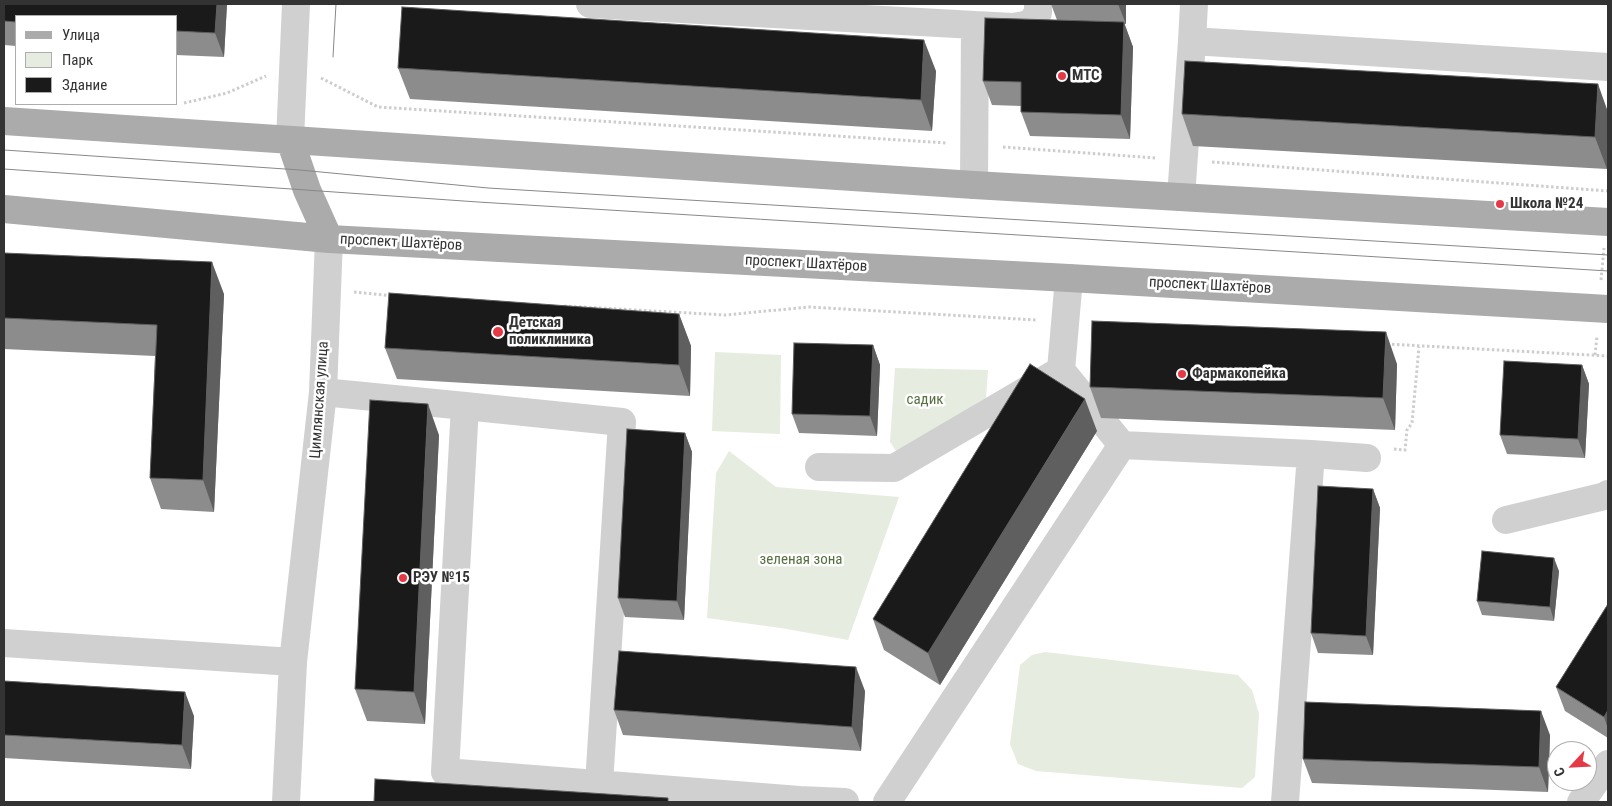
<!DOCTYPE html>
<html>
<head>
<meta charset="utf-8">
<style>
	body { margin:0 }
	#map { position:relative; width:1612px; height:806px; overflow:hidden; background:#fff; font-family:"Roboto Condensed",sans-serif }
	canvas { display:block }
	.frame { position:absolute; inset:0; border:5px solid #333; pointer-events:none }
	.legend { position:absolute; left:15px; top:15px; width:162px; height:90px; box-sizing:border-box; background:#fff; border:1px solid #adadad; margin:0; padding:6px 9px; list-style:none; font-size:15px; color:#333 }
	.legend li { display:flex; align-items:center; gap:10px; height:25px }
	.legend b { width:25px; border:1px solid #adadad }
	.north { position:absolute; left:1547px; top:741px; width:50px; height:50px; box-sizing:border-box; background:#fff; border:1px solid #adadad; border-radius:50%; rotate:245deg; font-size:14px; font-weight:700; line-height:20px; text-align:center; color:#333 }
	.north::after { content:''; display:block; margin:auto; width:18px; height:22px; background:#e63946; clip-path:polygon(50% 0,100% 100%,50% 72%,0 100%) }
</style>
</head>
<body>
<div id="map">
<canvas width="1612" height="806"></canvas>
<div class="frame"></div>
<ul class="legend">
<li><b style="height:6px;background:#ababab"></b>Улица</li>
<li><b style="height:14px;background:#e6ecdf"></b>Парк</li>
<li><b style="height:14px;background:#1a1a1a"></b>Здание</li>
</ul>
<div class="north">С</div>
</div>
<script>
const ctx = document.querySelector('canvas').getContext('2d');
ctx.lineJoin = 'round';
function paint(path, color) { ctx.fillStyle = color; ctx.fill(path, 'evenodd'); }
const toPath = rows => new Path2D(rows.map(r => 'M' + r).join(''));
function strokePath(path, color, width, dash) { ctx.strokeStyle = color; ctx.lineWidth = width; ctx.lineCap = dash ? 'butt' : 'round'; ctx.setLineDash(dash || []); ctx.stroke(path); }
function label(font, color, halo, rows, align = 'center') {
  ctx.font = font + ' "Roboto Condensed",sans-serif'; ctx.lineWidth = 5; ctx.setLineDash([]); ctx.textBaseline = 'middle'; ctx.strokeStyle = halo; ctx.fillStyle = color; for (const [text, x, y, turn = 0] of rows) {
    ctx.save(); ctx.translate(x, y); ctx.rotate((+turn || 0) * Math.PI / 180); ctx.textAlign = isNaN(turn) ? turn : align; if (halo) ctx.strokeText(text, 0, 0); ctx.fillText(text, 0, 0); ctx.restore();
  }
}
const green = toPath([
	[715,352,781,355,780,434,712,431],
	[895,368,988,370,986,398,898,454,890,442],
	[729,451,776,487,899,497,848,640,781,628,707,618,716,473],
	[1045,652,1238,675,1252,690,1259,714,1255,777,1242,788,1036,771,1018,764,1010,744,1020,665,1032,655]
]);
const path = toPath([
	[321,78,378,107,947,143],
	[184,103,227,93,266,76],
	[1003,147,1156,158],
	[1212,162,1608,191],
	[1601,280,1604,248],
	[354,292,393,296],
	[564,306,725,315,809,307,1036,320],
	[1387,344,1608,356],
	[1595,355,1597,336],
	[1394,449,1405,450,1407,430,1412,423,1419,347]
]);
const minor = toPath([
	[590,4,975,25],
	[1194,4,1192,41,1608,67],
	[290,140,296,4],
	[974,185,975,25,1013,27,1030,24,1038,13,1038,4],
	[1181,197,1192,41],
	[323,392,465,406,445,772,799,800],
	[465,406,622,422,599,784],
	[1122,445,1311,454,1285,802],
	[1311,454,1367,458],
	[819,467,894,468,1061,370,1069,278],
	[1506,520,1605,496,1608,494],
	[4,643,293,662],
	[286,802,293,662,323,392,329,239],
	[799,802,799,800,845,802],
	[887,802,1122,445,1061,370],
	[1581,802,1608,764]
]);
const major = toPath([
	[4,121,974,185,1608,222],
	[290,140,307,190,329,239],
	[4,209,329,239,1069,278,1608,309]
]);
const tram = toPath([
	[333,57,336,4],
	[4,150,300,170,488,188,1608,255],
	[4,169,478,202,1608,271]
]);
const wall = toPath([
	[4,4,227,4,224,57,176,55,176,16,16,16,16,46,4,45],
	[1051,4,1126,4,1126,24,1124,24,1133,47,1130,139,1030,136,1021,112,1021,106,992,105,983,81,1057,20],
	[398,68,936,71,932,131,410,99],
	[1608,112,1608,141,1607,169,1193,146,1182,114],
	[4,253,224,294,214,512,161,509,150,478,155,356,4,349],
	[679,314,691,346,690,396,397,379,385,348],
	[873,345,880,365,877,436,799,433,792,414],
	[1397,364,1395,430,1101,418,1090,387],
	[1582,365,1589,384,1585,458,1507,454,1500,435],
	[1097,431,940,685,884,650,873,619],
	[685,433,692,452,684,620,625,617,618,598],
	[439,435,425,724,367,721,355,689],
	[1373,489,1380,508,1373,655,1318,653,1311,633],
	[1559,571,1554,621,1482,615,1477,601],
	[1608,604,1608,738,1565,711,1556,687],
	[4,681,194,716,191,769,4,758],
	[865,691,861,751,623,735,614,710],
	[1550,735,1548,792,1312,783,1303,759]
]);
const shadedWall = toPath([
	[217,4,227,4,224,57,215,33],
	[1118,4,1126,4,1126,24],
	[1124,22,1133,47,1130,139,1121,115],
	[924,40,936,71,932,131,921,100],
	[1598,84,1608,112,1608,141,1607,169,1595,137],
	[212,262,224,294,214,512,203,480],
	[679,314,691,346,690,396,679,365],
	[1386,332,1397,364,1395,430,1383,398],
	[873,345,880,365,877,436,870,416],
	[1582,365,1589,384,1585,458,1578,439],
	[1085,399,1097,431,940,685,928,653],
	[428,404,439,435,425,724,414,692],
	[685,433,692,452,684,620,677,601],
	[1373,489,1380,508,1373,655,1366,636],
	[1554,558,1559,571,1554,621,1550,607],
	[856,667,865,691,861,751,852,727],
	[185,692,194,716,191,769,182,745],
	[1608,710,1608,729,1604,717],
	[1541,711,1550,735,1548,792,1539,767]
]);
const building = toPath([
	[4,4,217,4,215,33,176,31,176,16,16,16,16,22,4,21,4,4],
	[402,7,924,40,921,100,398,68,402,7],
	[985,18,1124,22,1121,115,1021,112,1021,82,983,81,985,18],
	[1185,61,1598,84,1595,137,1182,114,1185,61],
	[4,253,212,262,203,480,150,478,157,325,4,318,4,253],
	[389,293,679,314,679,365,385,348,389,293],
	[1092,321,1386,332,1383,398,1090,387,1092,321],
	[794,343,873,345,870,416,792,414,794,343],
	[1504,361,1582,365,1578,439,1500,435,1504,361],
	[1030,364,1085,399,928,653,873,619,1030,364],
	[370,400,428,404,414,692,355,689,370,400],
	[627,429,685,433,677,601,618,598,627,429],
	[1318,486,1373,489,1366,636,1311,633,1318,486],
	[1482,551,1554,558,1550,607,1477,601,1482,551],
	[1608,604,1608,710,1604,717,1556,687,1608,604],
	[619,651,856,667,852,727,614,710,619,651],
	[4,681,185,692,182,745,4,735,4,681],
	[1305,702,1541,711,1539,767,1303,759,1305,702],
	[375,779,668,798,668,802,374,802,375,779]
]);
const markers = [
	[1062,76,5,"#e63946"],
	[1500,204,5,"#e63946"],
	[498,332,6,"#e63946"],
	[1182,374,5,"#e63946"],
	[403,578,5,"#e63946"]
];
const poiNames = [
	["МТС",1072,76],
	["Школа №24",1510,204],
	["Детская",509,323],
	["поликлиника",509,340],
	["Фармакопейка",1192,374],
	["РЭУ №15",413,578]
];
const streetNames = [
	["проспект Шахтёров",401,243,3],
	["проспект Шахтёров",806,264,3],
	["проспект Шахтёров",1210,286,3],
	["Цимлянская улица",320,400,-86]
];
const parkNames = [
	["садик",925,400],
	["зеленая зона",801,560]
];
paint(green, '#e6ecdf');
strokePath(path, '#cdcdcd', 3, [2.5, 2.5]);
strokePath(minor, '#d0d0d0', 28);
strokePath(major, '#ababab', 28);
strokePath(tram, '#888', 1);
paint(wall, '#8c8c8c');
paint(shadedWall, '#5f5f5f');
paint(building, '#1a1a1a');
strokePath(building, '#5f5f5f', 1);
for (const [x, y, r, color] of markers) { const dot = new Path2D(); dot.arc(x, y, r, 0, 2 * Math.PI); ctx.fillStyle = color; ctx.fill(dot); strokePath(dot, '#fff', 2); }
label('bold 15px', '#333', '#fff', poiNames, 'left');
label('15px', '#333', '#fff', streetNames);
label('15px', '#56703f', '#fff', parkNames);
</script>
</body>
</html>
